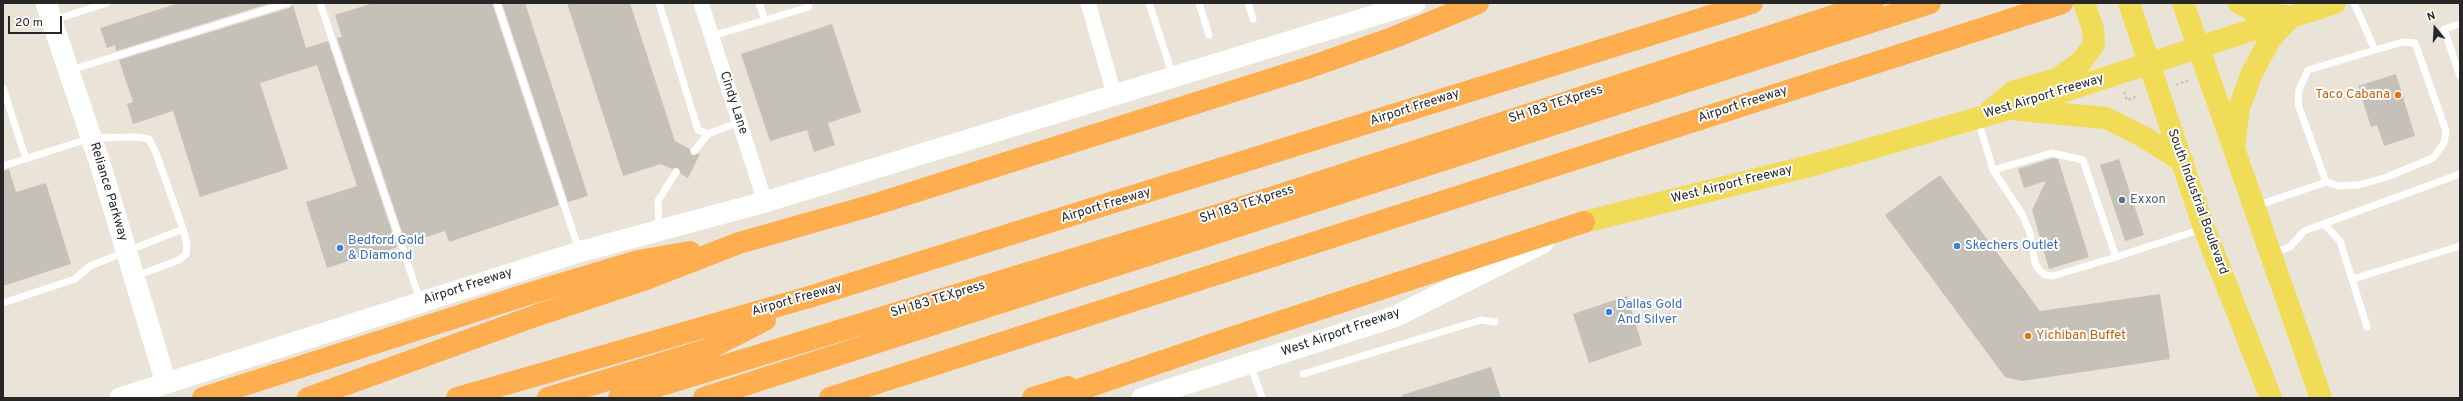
<!DOCTYPE html>
<html>
<head>
<meta charset="utf-8">
<style>
	body { margin:0 }
	#map { position:relative; width:2463px; height:401px; overflow:hidden; background:#eae4d8; font-family:Overpass,sans-serif }
	canvas { display:block }
	.frame { position:absolute; inset:0; border:4px solid #272727; pointer-events:none }
	.north { position:absolute; left:2415px; top:8px; width:40px; height:40px; -webkit-text-stroke:3px #fff; paint-order:stroke; rotate:342deg; font-size:11px; font-weight:700; line-height:16px; text-align:center; color:#272727 }
	.north::after { content:''; display:block; margin:auto; width:14px; height:18px; background:#272727; clip-path:polygon(50% 0,100% 100%,50% 72%,0 100%) }
	.scale { position:absolute; left:8px; top:16px; width:54px; height:18px; box-sizing:border-box; border:2px solid #272727; border-top:0; padding-left:5px; font-size:12px; line-height:14px; white-space:nowrap; color:#272727; -webkit-text-stroke:3px #fff; paint-order:stroke }
</style>
</head>
<body>
<div id="map">
<canvas width="2463" height="401"></canvas>
<div class="frame"></div>
<div class="north">N</div>
<div class="scale">20 m</div>
</div>
<script>
const ctx = document.querySelector('canvas').getContext('2d');
ctx.lineJoin = 'round';
function paint(path, color) { ctx.fillStyle = color; ctx.fill(path, 'evenodd'); }
const toPath = rows => new Path2D(rows.map(r => 'M' + r).join(''));
function strokePath(path, color, width, dash) { ctx.strokeStyle = color; ctx.lineWidth = width; ctx.lineCap = dash ? 'butt' : 'round'; ctx.setLineDash(dash || []); ctx.stroke(path); }
function label(font, color, halo, rows, align = 'center') {
  ctx.font = font + ' Overpass,sans-serif'; ctx.lineWidth = 4; ctx.setLineDash([]); ctx.textBaseline = 'middle'; ctx.strokeStyle = halo; ctx.fillStyle = color; for (const [text, x, y, turn = 0] of rows) {
    ctx.save(); ctx.translate(x, y); ctx.rotate((+turn || 0) * Math.PI / 180); ctx.textAlign = isNaN(turn) ? turn : align; if (halo) ctx.strokeText(text, 0, 0); ctx.fillText(text, 0, 0); ctx.restore();
  }
}
const building = toPath([
	[179,3,271,3,116,51,115,45,107,48,100,28],
	[373,3,492,3,559,205,449,242,445,231,406,244,337,38,342,37,335,15],
	[502,3,525,3,588,196,568,202],
	[567,3,630,3,675,141,690,149,691,155,700,154,688,178,681,174,678,168,672,169,661,164,623,176],
	[293,5,306,48,328,41,397,247,380,254,379,251,327,268,306,202,357,186,317,65,260,83,288,169,200,197,173,111,133,124,127,104,133,102,119,60,289,8],
	[832,24,861,112,828,123,835,145,814,152,807,130,770,141,741,54],
	[2396,74,2415,136,2384,146,2377,125,2371,127,2358,86],
	[2053,158,2058,159,2089,257,2049,269,2032,210,2046,181,2024,188,2018,169],
	[2119,159,2144,235,2125,241,2100,165],
	[9,169,16,192,46,183,71,264,3,286,3,171],
	[1940,175,2040,311,2160,294,2170,359,2022,381,2005,377,1885,215],
	[1627,296,1642,345,1589,363,1573,314],
	[1491,367,1501,398,1402,398,1402,395]
]);
const path = toPath([
	[2176,85,2189,80],
	[2124,92,2127,100,2136,97]
]);
const lane = toPath([
	[320,3,420,300],
	[497,3,579,250],
	[659,3,698,130,708,134,739,122],
	[759,3,765,20],
	[1149,3,1173,76],
	[1199,3,1209,35],
	[1248,3,1253,19],
	[54,20,107,3],
	[2460,24,2444,29,2460,76],
	[712,36,809,7,808,3],
	[71,70,288,3],
	[3,88,26,159],
	[1978,120,1993,170,2022,214,2030,233,2035,263,2039,270,2045,275,2053,276,2116,257],
	[694,151,708,134],
	[3,166,91,138,137,137,149,139,156,153,183,229,90,266,75,279,3,303],
	[1993,170,2052,153,2083,160,2116,257,2202,229],
	[2326,182,2339,186,2359,185,2387,177,2433,158,2444,143,2446,131,2415,43,2403,42,2375,50],
	[2256,206,2326,182,2298,104,2299,90,2308,70,2375,50,2354,3],
	[2324,224,2340,241,2367,327],
	[659,229,658,201,676,172],
	[2273,253,2290,247,2304,231,2460,174],
	[136,276,179,260,186,254,187,244,183,229],
	[2353,279,2460,246],
	[1250,364,1262,398],
	[1303,374,1481,320,1495,322]
]);
const street = toPath([
	[701,3,765,202],
	[1088,3,1114,94]
]);
const secondary = toPath([
	[46,3,101,167,166,383],
	[120,398,579,252,765,202,1415,3],
	[1142,398,1394,317,1543,243]
]);
const primary = toPath([
	[2129,3,2204,228,2271,398],
	[2183,3,2321,398],
	[2239,3,2254,11,2285,16],
	[1991,110,2014,91,2057,79,2082,61,2094,44,2093,29,2084,3],
	[2018,110,2106,118,2144,137,2183,162],
	[2234,146,2239,108,2252,73,2270,39,2290,18],
	[1584,222,1817,164,2009,109,2335,3]
]);
const highway = toPath([
	[203,398,528,294,638,261,690,252],
	[308,398,535,316,646,279,739,243,873,205,1310,67,1395,37,1478,3],
	[457,398,809,297,1752,3],
	[548,398,706,350,765,320],
	[619,398,1221,214,1873,3],
	[704,398,1930,3],
	[830,398,2062,3],
	[1033,398,1068,387],
	[1055,398,1228,339,1584,222]
]);
const markers = [
	[2398,95,4,"#e8710a"],
	[2122,200,4,"#5c6f8a"],
	[1957,246,4,"#3f7fe0"],
	[340,248,4,"#3f7fe0"],
	[1609,312,4,"#3f7fe0"],
	[2028,336,4,"#e8710a"]
];
const foodNames = [
	["Taco Cabana",2390,95],
	["Yichiban Buffet",2036,336,"left"]
];
const streetNames = [
	["West Airport Freeway",2044,97,-17],
	["Cindy Lane",733,103,72],
	["SH 183 TEXpress",1556,105,-18],
	["Airport Freeway",1743,105,-18],
	["Airport Freeway",1415,108,-18],
	["West Airport Freeway",1732,185,-14],
	["Reliance Parkway",108,192,73],
	["South Industrial Boulevard",2197,202,70],
	["SH 183 TEXpress",1247,205,-18],
	["Airport Freeway",1106,206,-17],
	["Airport Freeway",468,287,-18],
	["Airport Freeway",797,300,-16],
	["SH 183 TEXpress",938,300,-17],
	["West Airport Freeway",1341,333,-19]
];
const serviceNames = [
	["Exxon",2130,200]
];
const shopNames = [
	["Bedford Gold",348,241],
	["& Diamond",348,256],
	["Skechers Outlet",1965,246],
	["Dallas Gold",1617,305],
	["And Silver",1617,320]
];
paint(building, '#c5c1b8');
strokePath(path, '#c7c7c7', 2.5, [3, 2]);
strokePath(lane, '#fff', 7);
strokePath(street, '#fff', 15);
strokePath(secondary, '#fff', 21);
strokePath(primary, '#f0dc57', 22);
strokePath(highway, '#fead4f', 22);
for (const [x, y, r, color] of markers) { const dot = new Path2D(); dot.arc(x, y, r, 0, 2 * Math.PI); ctx.fillStyle = color; ctx.fill(dot); strokePath(dot, '#fff', 1.5); }
label('13px', '#c56008', '#fff', foodNames, 'right');
label('13px', '#272727', '#fff', streetNames);
label('13px', '#4e5e75', '#fff', serviceNames, 'left');
label('13px', '#366cbe', '#fff', shopNames, 'left');
</script>
</body>
</html>
